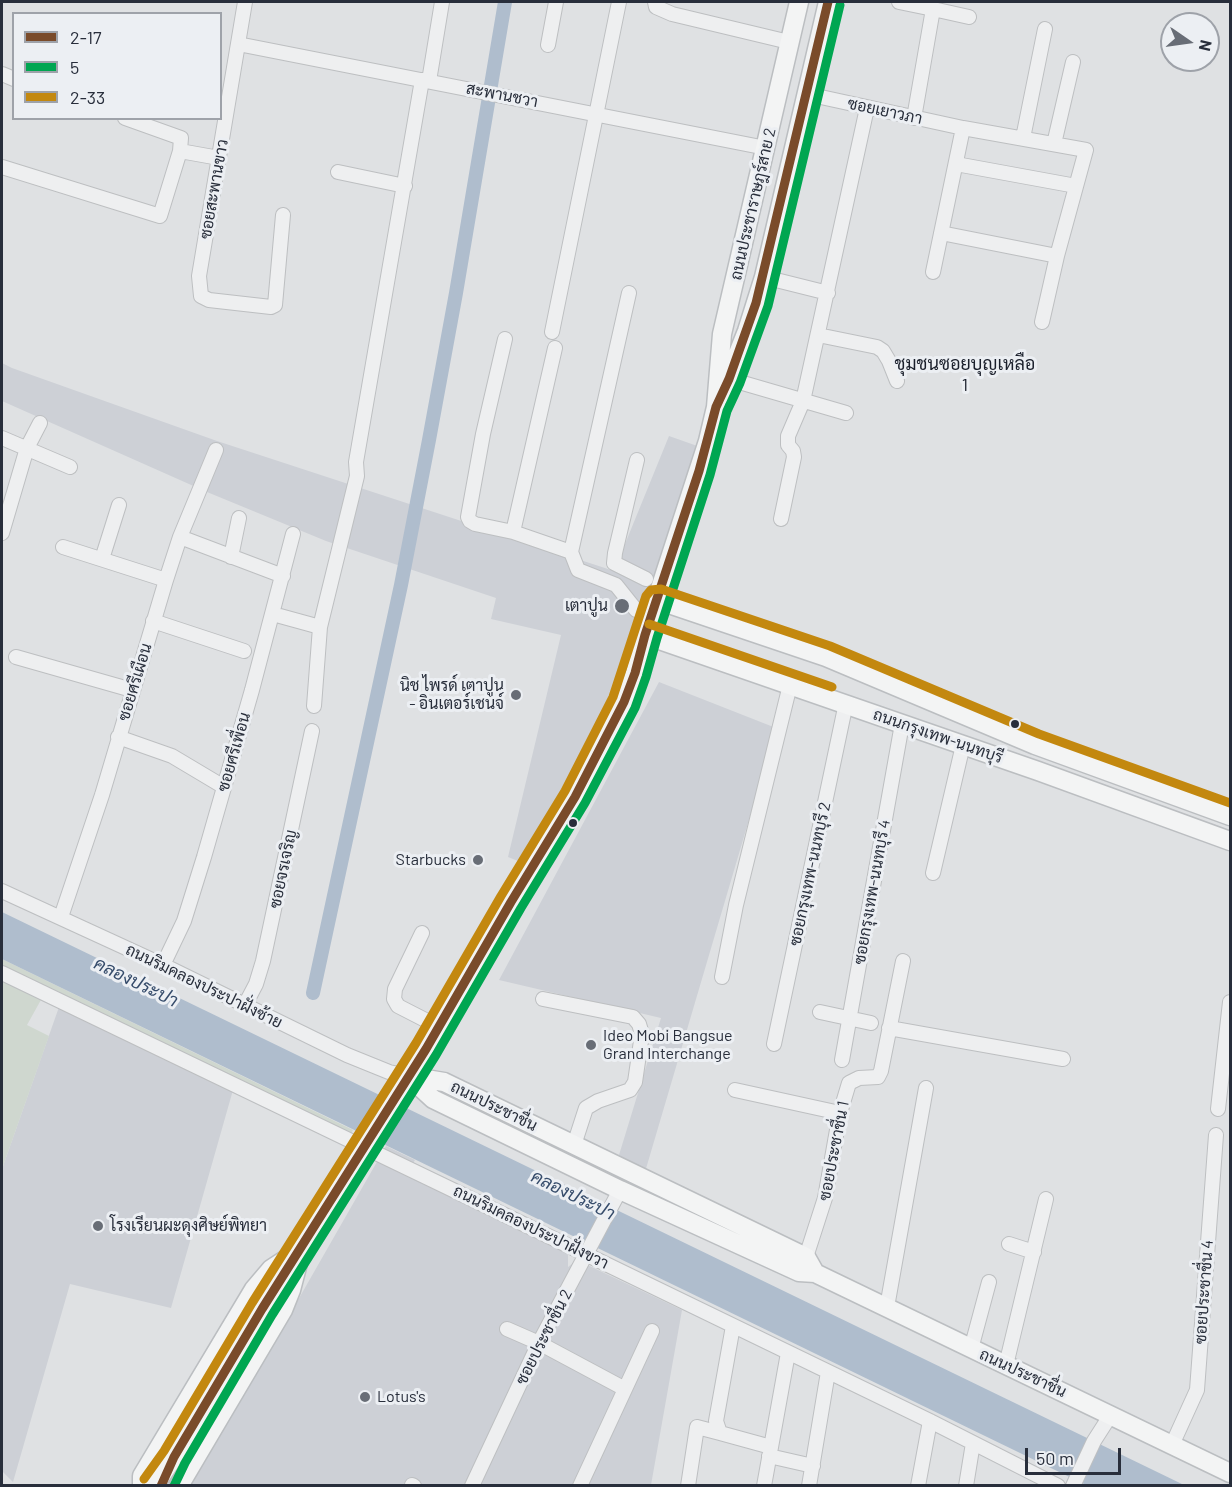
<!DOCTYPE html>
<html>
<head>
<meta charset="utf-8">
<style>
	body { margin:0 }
	#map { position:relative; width:1232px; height:1487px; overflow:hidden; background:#dfe1e3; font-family:Barlow,sans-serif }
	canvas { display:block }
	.frame { position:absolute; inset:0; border:3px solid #282e3b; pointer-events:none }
	.legend { position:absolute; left:12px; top:12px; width:210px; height:108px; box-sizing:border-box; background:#eceff3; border:2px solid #9ea2a9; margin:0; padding:8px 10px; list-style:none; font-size:18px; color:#282e3b }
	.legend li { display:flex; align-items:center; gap:12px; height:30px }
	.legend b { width:30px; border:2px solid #9ea2a9 }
	.north { position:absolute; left:1160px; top:12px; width:60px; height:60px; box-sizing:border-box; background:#eceff3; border:2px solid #9ea2a9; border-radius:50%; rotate:103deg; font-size:16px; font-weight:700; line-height:24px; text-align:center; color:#282e3b }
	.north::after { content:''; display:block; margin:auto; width:21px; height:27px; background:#686d76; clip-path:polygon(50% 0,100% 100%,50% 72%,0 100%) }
	.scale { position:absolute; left:1025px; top:1448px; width:96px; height:27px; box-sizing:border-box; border:3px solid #282e3b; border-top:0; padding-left:8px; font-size:18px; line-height:21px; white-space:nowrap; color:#282e3b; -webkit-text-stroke:4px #eceff3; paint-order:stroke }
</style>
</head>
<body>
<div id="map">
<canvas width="1232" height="1487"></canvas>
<div class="frame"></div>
<ul class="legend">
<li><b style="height:8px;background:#7a4b2a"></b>2-17</li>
<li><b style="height:8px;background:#00a651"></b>5</li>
<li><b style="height:8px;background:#c3880f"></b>2-33</li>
</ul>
<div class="north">N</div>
<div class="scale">50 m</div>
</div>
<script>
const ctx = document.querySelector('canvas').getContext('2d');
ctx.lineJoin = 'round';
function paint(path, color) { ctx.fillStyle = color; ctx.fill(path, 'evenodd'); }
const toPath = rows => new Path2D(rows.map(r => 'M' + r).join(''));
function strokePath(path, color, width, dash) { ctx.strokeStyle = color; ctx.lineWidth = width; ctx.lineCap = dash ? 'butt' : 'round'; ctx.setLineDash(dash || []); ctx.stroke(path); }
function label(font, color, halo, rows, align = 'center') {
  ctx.font = font + ' Barlow,Sarabun,sans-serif'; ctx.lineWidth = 6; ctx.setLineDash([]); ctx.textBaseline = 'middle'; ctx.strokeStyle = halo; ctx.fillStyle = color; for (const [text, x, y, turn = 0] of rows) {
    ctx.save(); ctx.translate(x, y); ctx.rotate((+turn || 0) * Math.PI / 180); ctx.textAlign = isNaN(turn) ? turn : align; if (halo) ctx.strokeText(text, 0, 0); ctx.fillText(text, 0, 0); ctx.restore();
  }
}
const built = toPath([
	[2,363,12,368,217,441,614,571,669,436,703,448,626,685,575,790,528,865,508,857,561,635,491,619,496,598,326,541,207,492,2,401],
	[659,682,776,728,645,1172,619,1155,661,1018,499,980],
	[59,1007,233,1090,171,1308,70,1284,13,1482,2,1471,2,1169],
	[386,1146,415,1160,407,1173,561,1249,568,1255,568,1267,577,1260,682,1310,651,1485,189,1486,266,1356]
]);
const green = toPath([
	[2,959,353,1130,350,1135,2,968],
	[2,979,42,998,27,1025,49,1036,2,1169]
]);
const water = toPath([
	[2,912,1184,1485,1086,1485,2,959]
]);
const canal = toPath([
	[313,993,401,585,429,440,456,293,505,2]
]);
const minor = toPath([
	[245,2,199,276,201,296,209,300,271,307,275,305,283,215],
	[655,2,656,7,672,14,789,42],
	[899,2,933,9],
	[238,44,766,148],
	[548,45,556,2],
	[2,74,14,79],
	[429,81,442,2],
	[807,94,963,128,1086,150,1057,256,1042,322],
	[125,118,181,138,180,151,219,158],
	[914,118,933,9,969,17],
	[1023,138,1045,29],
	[1054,144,1073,62],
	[956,164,1076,186],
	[2,167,160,216,180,151],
	[338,172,405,186],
	[941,233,1057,256],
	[933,272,963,128],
	[764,277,828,293],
	[629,293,571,552,578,570,616,585,636,610,644,612],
	[552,332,619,2],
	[818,335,877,347,883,351,889,361,897,381],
	[505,339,483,434,468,517,470,521,475,524,513,532,571,552],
	[729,379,846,413],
	[2,438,70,467],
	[637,460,615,553,614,563,646,579],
	[781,519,794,457,793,451,788,445,788,436,803,401,867,108],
	[513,532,555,348],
	[2,533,27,448,40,423],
	[180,537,283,576],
	[63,547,166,580],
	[231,557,239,518],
	[102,559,119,505],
	[280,616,320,627],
	[153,621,244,651],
	[16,657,132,690],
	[314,706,320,627,357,476,356,462,422,80],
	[118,737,172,756,224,787],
	[933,873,963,745],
	[2,891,163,965,347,1055,389,1072,408,1076],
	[61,917,102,795,166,580,180,537,216,450],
	[422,933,395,989,394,999,398,1006,439,1027],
	[163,965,184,921,204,857,252,690,293,534],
	[2,973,482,1204,930,1421,1058,1486],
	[722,977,736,905,790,685],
	[543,999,633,1017,639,1024,642,1034,635,1082,630,1090,598,1101,586,1108,574,1145],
	[245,1005,256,984,263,961,312,731],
	[820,1012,871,1023],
	[889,1028,1063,1059],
	[774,1044,846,703],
	[842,1060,902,724],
	[735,1090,840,1113],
	[1218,1109,1230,1002],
	[1009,1244,1034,1252],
	[806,1257,825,1198,840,1113,849,1083,859,1078,878,1077,881,1071,903,961],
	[887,1307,926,1088],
	[733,1326,716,1421,720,1433,771,1447],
	[507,1329,539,1343,625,1389],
	[971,1349,989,1282],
	[1006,1365,1046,1199],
	[1172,1445,1197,1390,1216,1135],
	[769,1456,813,1466],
	[412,1485,414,1486],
	[472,1486,539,1343,620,1190],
	[580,1486,652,1331],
	[688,1486,697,1427,720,1433],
	[764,1486,788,1353],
	[809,1486,828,1372],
	[918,1486,930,1421],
	[966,1486,973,1443],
	[1073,1486,1094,1441,1110,1416]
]);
const major = toPath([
	[721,396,747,331,764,277,828,2],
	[657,600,826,657,1035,745,1230,816],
	[645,635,1038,771,1230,841],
	[408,1076,433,1099,620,1190,799,1272,815,1273,1230,1473],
	[408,1076,444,1082,806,1257,815,1273],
	[142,1486,142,1476,148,1466,254,1289,271,1269,294,1254],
	[154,1486,174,1457,262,1309,426,1049,511,902,575,797,624,702,635,673,645,635,708,441,716,407,722,334,799,2],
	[179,1486,283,1310,291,1290,298,1263]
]);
const bus1 = toPath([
	[161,1486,174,1457,262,1309,426,1049,511,902,575,797,624,702,635,673,645,635,699,471,716,407,729,379,756,303,828,2]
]);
const bus2 = toPath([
	[174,1486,185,1463,272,1315,436,1055,521,908,585,803,635,708,646,677,657,638,710,475,727,411,740,383,768,306,840,5]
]);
const bus3 = toPath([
	[649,624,832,687],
	[144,1479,164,1451,252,1303,416,1043,501,896,565,791,613,697,646,596,651,590,661,589,830,646,1039,734,1230,803]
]);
const markers = [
	[622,606,8,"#686d76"],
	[516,695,6,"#686d76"],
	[1015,724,5,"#282e3b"],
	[573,823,5,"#282e3b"],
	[478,860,6,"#686d76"],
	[591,1045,6,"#686d76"],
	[98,1226,6,"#686d76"],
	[365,1397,6,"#686d76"]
];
const streetNames = [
	["สะพานชวา",502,95,11],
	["ซอยเยาวภา",885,111,12],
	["ซอยสะพานขาว",214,189,-80],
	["ถนนประชาราษฎร์สาย 2",753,204,-77],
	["ซอยศรีเผือน",135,682,-73],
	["ถนนกรุงเทพ-นนทบุรี",938,736,19],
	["ซอยศรีเพื่อน",234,752,-74],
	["ซอยจรเจริญ",283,869,-78],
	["ซอยกรุงเทพ-นนทบุรี 2",810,874,-78],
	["ซอยกรุงเทพ-นนทบุรี 4",872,892,-80],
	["ถนนริมคลองประปาฝั่งซ้าย",204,986,26],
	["ถนนประชาชื่น",494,1106,26],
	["ซอยประชาชื่น 1",834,1151,-79],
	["ถนนริมคลองประปาฝั่งขวา",531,1227,26],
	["ซอยประชาชื่น 4",1204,1292,-86],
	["ซอยประชาชื่น 2",544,1337,-63],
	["ถนนประชาชื่น",1023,1373,25]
];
const poiNames = [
	["เตาปูน",608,606],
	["นิช ไพรด์ เตาปูน",504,686],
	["- อินเตอร์เชนจ์",504,704],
	["Starbucks",466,860],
	["Ideo Mobi Bangsue",603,1036,"left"],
	["Grand Interchange",603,1054,"left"],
	["โรงเรียนผะดุงศิษย์พิทยา",110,1226,"left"],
	["Lotus's",377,1397,"left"]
];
const neighbourhoodNames = [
	["ชุมชนซอยบุญเหลือ",965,364],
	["1",965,385]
];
const waterNames = [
	["คลองประปา",136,982,26],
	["คลองประปา",573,1195,26]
];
paint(built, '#cdd0d6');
paint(green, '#cfd7cf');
paint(water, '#afbdcd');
strokePath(canal, '#afbdcd', 14);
strokePath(minor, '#bdbfc1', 16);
strokePath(major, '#bbbec1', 21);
strokePath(minor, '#eeeff0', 14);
strokePath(major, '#f3f4f4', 18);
strokePath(bus1, '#7a4b2a', 9);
strokePath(bus2, '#00a651', 9);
strokePath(bus3, '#c3880f', 9);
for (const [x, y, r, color] of markers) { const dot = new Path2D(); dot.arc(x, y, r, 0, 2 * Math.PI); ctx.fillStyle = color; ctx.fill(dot); strokePath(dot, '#eceff3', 2); }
label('16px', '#282e3b', '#eceff3', streetNames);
label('16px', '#282e3b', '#eceff3', poiNames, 'right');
label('18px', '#1a1f2b', '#eceff3', neighbourhoodNames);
label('italic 18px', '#364c6b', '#eceff3', waterNames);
</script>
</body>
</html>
